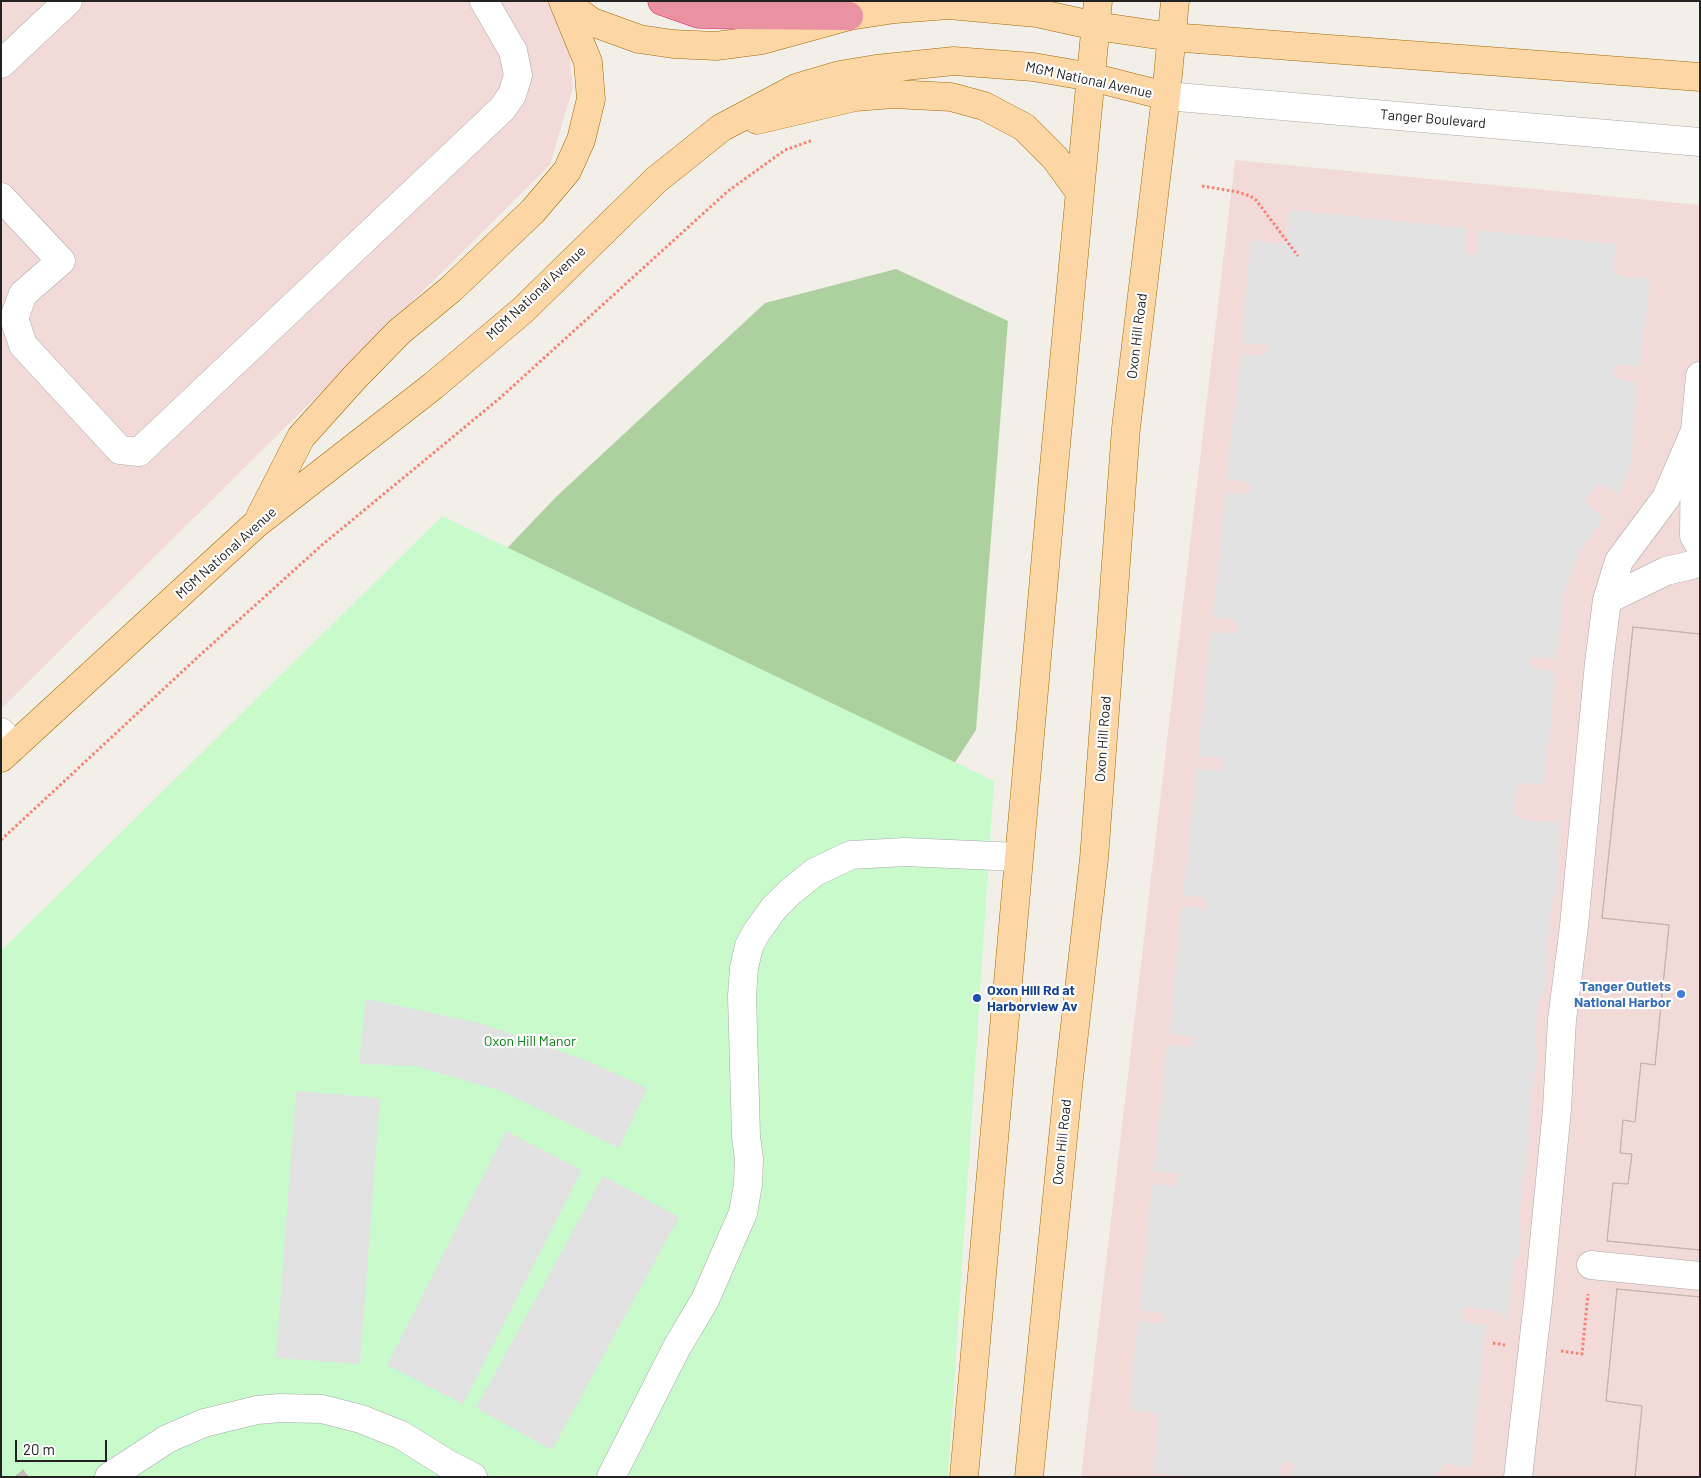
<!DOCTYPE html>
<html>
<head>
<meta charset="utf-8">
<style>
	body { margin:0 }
	#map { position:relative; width:1701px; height:1478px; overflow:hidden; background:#f2efe9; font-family:Barlow,sans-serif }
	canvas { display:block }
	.frame { position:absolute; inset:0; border:2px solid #222; pointer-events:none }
	.scale { position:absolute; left:15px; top:1440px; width:92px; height:22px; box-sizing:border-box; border:2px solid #222; border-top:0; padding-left:6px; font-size:15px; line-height:18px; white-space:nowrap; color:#222; -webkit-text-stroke:4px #fff; paint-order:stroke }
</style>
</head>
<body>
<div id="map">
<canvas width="1701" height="1478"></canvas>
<div class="frame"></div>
<div class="scale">20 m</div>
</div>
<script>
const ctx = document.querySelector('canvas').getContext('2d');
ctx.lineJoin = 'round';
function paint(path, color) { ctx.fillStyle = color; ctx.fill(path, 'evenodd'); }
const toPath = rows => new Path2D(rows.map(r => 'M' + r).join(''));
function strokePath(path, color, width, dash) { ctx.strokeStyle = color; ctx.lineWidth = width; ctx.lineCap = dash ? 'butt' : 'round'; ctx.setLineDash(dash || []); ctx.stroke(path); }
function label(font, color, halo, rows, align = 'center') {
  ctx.font = font + ' Barlow,sans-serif'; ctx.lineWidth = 4.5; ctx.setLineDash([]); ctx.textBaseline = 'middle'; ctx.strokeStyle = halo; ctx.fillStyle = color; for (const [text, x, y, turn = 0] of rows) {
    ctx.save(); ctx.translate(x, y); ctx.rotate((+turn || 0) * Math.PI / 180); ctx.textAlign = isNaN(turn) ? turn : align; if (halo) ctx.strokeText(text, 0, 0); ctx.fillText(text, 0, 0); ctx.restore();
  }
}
const commercial = toPath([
	[1,1,563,1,573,87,550,165,1,709],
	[1235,160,1700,205,1700,1477,1081,1477]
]);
const forest = toPath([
	[896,269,1008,321,976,730,939,787,372,689,557,496,765,303]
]);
const park = toPath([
	[442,516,994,781,948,1477,1,1477,1,951]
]);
const parking = toPath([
	[1290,210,1467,228,1464,250,1469,255,1474,254,1477,250,1478,230,1615,244,1614,269,1616,274,1620,276,1650,279,1640,366,1617,365,1614,369,1614,374,1617,379,1638,382,1631,461,1628,473,1619,494,1598,484,1588,497,1588,505,1604,518,1581,550,1566,586,1563,601,1557,659,1535,657,1532,658,1530,665,1532,668,1555,671,1554,693,1544,785,1525,783,1518,784,1515,809,1518,817,1525,820,1552,822,1557,821,1561,818,1557,865,1558,871,1556,893,1552,900,1547,949,1549,958,1546,987,1538,1002,1535,1045,1538,1051,1538,1060,1533,1082,1528,1130,1529,1137,1526,1171,1523,1179,1518,1226,1521,1231,1518,1257,1514,1260,1508,1323,1504,1317,1494,1311,1467,1307,1462,1311,1464,1320,1468,1323,1486,1324,1472,1467,1445,1464,1432,1477,1292,1477,1293,1464,1290,1461,1286,1461,1280,1467,1280,1477,1194,1477,1153,1472,1158,1419,1153,1413,1129,1410,1138,1320,1161,1323,1165,1318,1162,1314,1156,1312,1139,1310,1152,1184,1173,1186,1177,1182,1178,1179,1177,1175,1174,1173,1153,1172,1167,1045,1190,1047,1193,1045,1192,1037,1169,1034,1181,906,1206,909,1208,903,1202,897,1183,896,1196,769,1216,770,1221,769,1224,765,1222,760,1219,758,1198,756,1210,632,1231,634,1236,633,1238,628,1238,624,1234,620,1213,618,1225,492,1246,494,1250,491,1251,487,1249,483,1226,479,1241,353,1260,356,1265,354,1267,349,1265,344,1241,343,1251,240,1278,244,1283,243,1286,238],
	[366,999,479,1023,588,1061,647,1088,619,1148,504,1092,416,1066,359,1064],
	[296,1091,380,1098,360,1364,276,1358],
	[506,1131,582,1170,463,1404,387,1365],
	[603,1176,679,1217,552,1450,476,1408]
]);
const building = toPath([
	[1633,627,1700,634,1700,1250,1607,1241,1613,1183,1628,1184,1632,1154,1620,1153,1623,1120,1635,1122,1641,1063,1655,1065,1669,925,1602,918,1633,627],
	[1633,627,1700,634,1700,1250,1607,1241,1613,1183,1628,1184,1632,1154,1620,1153,1623,1120,1635,1122,1641,1063,1655,1065,1669,925,1602,918,1633,627],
	[1617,1289,1700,1297,1700,1477,1635,1477,1642,1406,1606,1401,1617,1289],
	[1617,1289,1700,1297,1700,1477,1635,1477,1642,1406,1606,1401,1617,1289],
	[23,1470,28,1477,15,1477,23,1470]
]);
const path = toPath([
	[1202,186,1238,192,1250,196,1256,200,1298,256],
	[1,840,199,656,322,545,500,398,728,191,785,150,813,140],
	[1493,1343,1505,1345],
	[1561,1351,1582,1354,1588,1294]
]);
const minor = toPath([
	[1,64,68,1],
	[1166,96,1700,142],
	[1,197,61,261,23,294,14,318,23,345,120,450,139,452,502,109,512,95,518,75,513,51,484,1],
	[1695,442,1694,536,1700,546],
	[1607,600,1666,571,1700,563],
	[1,732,14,746],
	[1591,1265,1700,1276],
	[109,1477,167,1439,204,1423,257,1410,280,1408,322,1409,361,1419,401,1435,446,1463,473,1477],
	[611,1477,677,1347,705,1300,743,1213,748,1184,749,1159,746,1136,742,996,744,968,749,946,756,933,774,908,790,892,815,872,851,855,905,852,1018,857],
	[1518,1477,1539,1293,1557,1109,1562,1020,1574,926,1599,663,1607,600,1619,561,1666,498,1695,431,1700,376]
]);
const major = toPath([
	[563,1,592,22,639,39,673,44,716,46,762,40,849,16,895,9,949,5,1037,13,1096,26,1171,37,1700,77],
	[757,120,855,97,893,94,951,97,984,106,1024,127,1055,158,1079,191],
	[260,517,301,437,356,376,399,332,451,289,533,211,567,171,581,140,591,99,588,62,563,1],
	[1,758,256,524,433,386,523,310,656,180,721,128,796,88,840,75,876,69,954,61,1033,67,1091,77,1166,96],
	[964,1477,1052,488,1098,1],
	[1029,1477,1069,1078,1094,859,1126,428,1166,96,1175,1]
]);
const highway = toPath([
	[662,1,699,14,740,15,849,16]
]);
const markers = [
	[1681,994,5,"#3f7fe0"],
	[977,998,5,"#1a4fb4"]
];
const streetNames = [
	["MGM National Avenue",1089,80,12],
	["Tanger Boulevard",1433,119,5],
	["MGM National Avenue",536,293,-43],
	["Oxon Hill Road",1137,336,-83],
	["MGM National Avenue",226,553,-42],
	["Oxon Hill Road",1103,739,-86],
	["Oxon Hill Road",1062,1142,-84]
];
const shopNames = [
	["Tanger Outlets",1671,986],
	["National Harbor",1671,1002]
];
const transitNames = [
	["Oxon Hill Rd at",987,990],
	["Harborview Av",987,1006]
];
const parkNames = [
	["Oxon Hill Manor",530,1041]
];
paint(commercial, '#f2dad9');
paint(forest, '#add19e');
paint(park, '#c8facc');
paint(parking, '#e2e2e2');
paint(building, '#c7bfb8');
strokePath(building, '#c4b6ab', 1);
strokePath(minor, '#a9a9a9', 29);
strokePath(major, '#a06b00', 29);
strokePath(highway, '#dc2a67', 29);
strokePath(path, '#fa8072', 3, [2.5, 2.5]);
strokePath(minor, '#fff', 28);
strokePath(major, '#fcd6a4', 28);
strokePath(highway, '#e892a2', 28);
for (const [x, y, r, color] of markers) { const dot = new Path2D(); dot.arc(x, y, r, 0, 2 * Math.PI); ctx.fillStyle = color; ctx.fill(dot); strokePath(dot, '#fff', 2); }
label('14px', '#222', '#fff', streetNames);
label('bold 14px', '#366cbe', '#fff', shopNames, 'right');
label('bold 14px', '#164399', '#fff', transitNames, 'left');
label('14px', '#0c8416', '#fff', parkNames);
</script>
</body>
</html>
